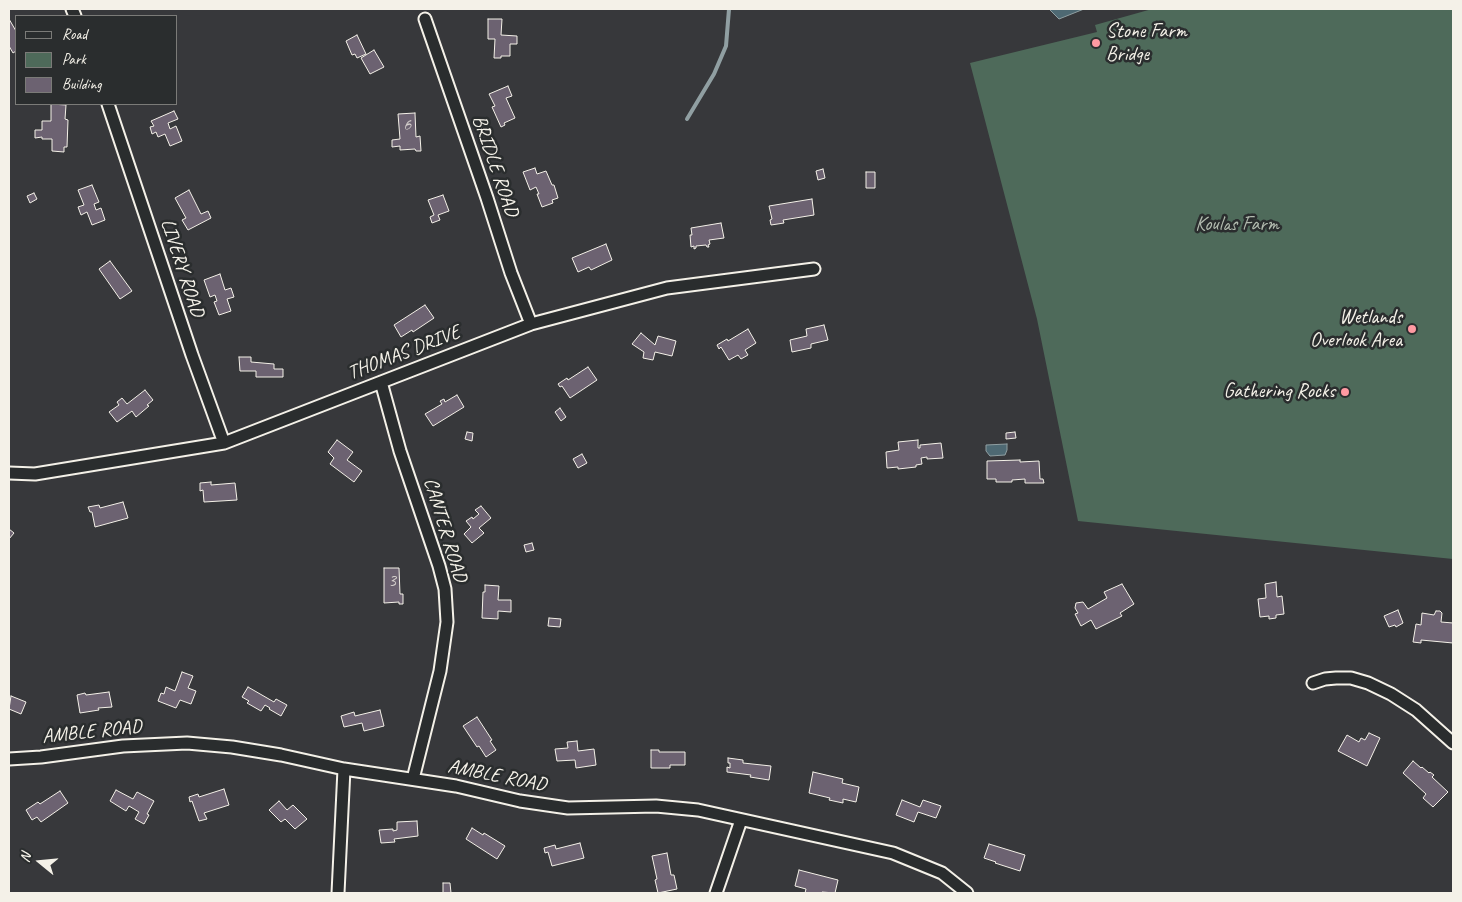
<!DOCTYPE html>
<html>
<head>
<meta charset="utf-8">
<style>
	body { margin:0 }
	#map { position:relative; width:1462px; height:902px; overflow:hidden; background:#37383b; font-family:Caveat,sans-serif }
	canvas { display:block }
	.frame { position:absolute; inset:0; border:10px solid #f4f1e8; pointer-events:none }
	.legend { position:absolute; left:15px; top:15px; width:162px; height:90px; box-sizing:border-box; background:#2a2d2e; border:1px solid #7b7b78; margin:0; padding:6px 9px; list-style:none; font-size:15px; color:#f4f1e8 }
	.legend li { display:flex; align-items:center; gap:10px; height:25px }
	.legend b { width:25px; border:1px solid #7b7b78 }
	.north { position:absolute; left:15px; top:837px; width:50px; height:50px; -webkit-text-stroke:4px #2a2d2e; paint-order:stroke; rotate:287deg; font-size:14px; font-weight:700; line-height:20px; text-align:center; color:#f4f1e8 }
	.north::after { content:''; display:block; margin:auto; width:18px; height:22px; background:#f4f1e8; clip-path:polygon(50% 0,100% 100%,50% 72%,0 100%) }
</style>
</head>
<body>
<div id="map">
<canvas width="1462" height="902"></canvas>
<div class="frame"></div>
<ul class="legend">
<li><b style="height:6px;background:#2a2d2e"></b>Road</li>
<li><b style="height:14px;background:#4e6a5a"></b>Park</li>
<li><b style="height:14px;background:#6c6271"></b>Building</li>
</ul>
<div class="north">N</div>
</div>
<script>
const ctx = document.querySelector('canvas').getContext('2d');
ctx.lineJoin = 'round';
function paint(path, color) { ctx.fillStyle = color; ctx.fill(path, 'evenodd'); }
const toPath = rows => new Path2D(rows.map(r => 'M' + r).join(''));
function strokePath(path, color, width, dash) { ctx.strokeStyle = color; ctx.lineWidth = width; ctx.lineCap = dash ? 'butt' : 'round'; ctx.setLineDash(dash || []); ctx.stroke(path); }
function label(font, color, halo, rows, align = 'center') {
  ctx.font = font + ' Caveat,sans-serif'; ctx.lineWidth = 5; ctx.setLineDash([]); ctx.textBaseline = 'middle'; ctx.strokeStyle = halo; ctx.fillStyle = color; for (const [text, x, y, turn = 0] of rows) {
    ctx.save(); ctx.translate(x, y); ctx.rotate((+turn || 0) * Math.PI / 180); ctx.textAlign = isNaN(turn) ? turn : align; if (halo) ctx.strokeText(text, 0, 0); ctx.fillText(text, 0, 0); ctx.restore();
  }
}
const green = toPath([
	[1152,9,1453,9,1453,559,1078,521,1037,319,970,63,1097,32,1095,25]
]);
const water = toPath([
	[1049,9,1084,9,1059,19,1049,9],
	[1007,444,1007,450,1005,455,990,456,986,451,986,445,1007,444]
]);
const stream = toPath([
	[687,119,714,74,726,46,729,9]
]);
const building = toPath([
	[9,19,16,31,16,51,13,53,9,46,9,19],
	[488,19,502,19,501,35,517,36,517,44,510,44,510,56,501,56,501,58,494,58,495,39,488,39,488,19],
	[357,35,366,54,357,58,355,54,352,55,346,41,357,35],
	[374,50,384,67,370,74,361,58,374,50],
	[508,86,512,96,506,98,515,118,504,123,505,125,501,127,492,107,495,106,489,94,508,86],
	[51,104,66,105,65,119,68,120,67,147,64,147,64,152,52,151,52,139,42,139,42,137,35,138,35,130,42,130,42,121,51,121,51,104],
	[174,111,178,119,168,123,170,129,176,126,182,141,170,146,165,134,158,137,156,132,152,134,150,127,154,126,151,121,174,111],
	[415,113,416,137,420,136,421,151,416,151,415,149,400,150,400,146,392,147,392,140,400,139,398,114,415,113],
	[535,168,537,174,546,171,552,185,554,185,558,198,552,200,553,203,542,207,537,194,539,194,536,187,530,190,523,172,535,168],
	[823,169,825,178,818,180,816,171,823,169],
	[866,172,875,172,875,188,866,188,866,172],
	[92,185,99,202,94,204,96,210,101,208,105,220,92,225,87,212,81,215,78,207,84,205,78,190,92,185],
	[189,190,201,214,208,211,211,218,188,230,182,220,186,218,175,198,189,190],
	[34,193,37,199,30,203,27,196,34,193],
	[443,195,449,211,438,215,440,220,432,223,430,217,434,215,428,200,443,195],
	[812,199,814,215,783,220,784,223,771,225,770,220,772,219,769,206,812,199],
	[721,223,724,238,709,240,710,244,708,245,709,247,707,247,706,245,696,246,696,248,694,249,694,246,691,247,690,235,692,235,691,228,721,223],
	[606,244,612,260,591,270,589,267,578,272,572,258,606,244],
	[110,261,132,291,120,299,99,269,110,261],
	[220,274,225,290,231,288,234,297,227,299,231,311,219,315,214,302,217,301,215,295,210,297,204,280,220,274],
	[425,305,434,318,413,332,412,330,401,337,394,325,425,305],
	[824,325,828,340,811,344,811,348,792,352,790,340,807,336,806,329,824,325],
	[748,329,756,343,745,350,748,355,741,359,738,355,729,360,721,347,719,349,717,345,727,339,728,341,748,329],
	[641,333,655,345,658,336,676,341,672,356,655,352,653,360,643,358,644,352,632,344,641,333],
	[239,357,251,357,251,362,274,364,274,369,283,369,283,377,256,377,256,371,240,371,239,357],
	[588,367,597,380,570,398,562,386,560,387,558,384,567,378,568,380,588,367],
	[145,390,153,400,147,405,149,406,136,417,132,411,117,422,109,412,119,405,117,402,122,398,127,404,145,390],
	[457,395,464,407,433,426,425,414,442,404,440,401,444,399,445,402,457,395],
	[560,408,566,417,561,421,555,412,560,408],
	[467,432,473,433,472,441,465,439,467,432],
	[1015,432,1016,438,1006,439,1006,433,1015,432],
	[337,440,353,452,347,460,362,471,354,482,330,464,334,458,328,452,337,440],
	[918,440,918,448,920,448,920,445,941,443,943,458,927,459,927,457,921,458,922,464,916,465,916,467,898,469,898,467,887,468,886,452,899,450,898,442,918,440],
	[582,454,587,463,578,468,573,459,582,454],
	[1020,460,1020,462,1039,461,1040,479,1043,479,1044,483,1025,483,1025,479,1012,480,1012,482,996,482,996,479,987,479,987,461,1020,460],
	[211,482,211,485,235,483,237,500,204,502,203,490,200,491,200,483,211,482],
	[123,502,128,518,95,527,92,512,90,512,88,507,99,505,100,508,123,502],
	[481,506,491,518,479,528,484,533,472,543,464,534,471,527,466,521,472,517,473,519,479,514,475,510,481,506],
	[9,529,14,533,9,539,9,529],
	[532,543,534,550,526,552,524,545,532,543],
	[384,568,399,568,400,594,403,594,403,604,399,604,399,602,384,603,384,568],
	[1276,582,1277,597,1282,596,1284,614,1276,615,1276,618,1269,619,1269,616,1260,617,1258,599,1266,598,1265,584,1276,582],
	[1122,584,1134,604,1120,613,1122,616,1096,629,1091,620,1081,626,1075,614,1078,613,1075,608,1076,603,1083,602,1088,609,1107,598,1104,592,1122,584],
	[485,585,499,586,498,600,511,600,511,612,498,611,498,619,482,618,483,592,485,592,485,585],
	[1398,610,1403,623,1396,627,1395,625,1389,627,1384,616,1398,610],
	[1436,611,1440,611,1442,613,1441,622,1453,623,1453,643,1421,640,1421,643,1413,642,1416,624,1421,625,1422,613,1434,615,1436,611],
	[549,618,561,619,560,627,548,626,549,618],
	[182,672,193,676,188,688,196,691,191,704,180,700,176,708,158,701,161,693,164,694,166,687,175,691,182,672],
	[248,687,274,702,276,699,287,705,281,716,269,709,270,708,265,705,261,711,247,703,249,701,242,697,248,687],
	[109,692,112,707,98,708,99,710,80,713,77,695,85,693,86,695,109,692],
	[11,696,26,702,21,714,9,709,11,696],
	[380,710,384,726,364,731,362,723,344,727,341,716,354,712,355,716,380,710],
	[477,717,492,740,490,741,496,750,486,757,479,746,477,747,463,726,477,717],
	[1369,733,1380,738,1367,766,1338,751,1347,735,1359,742,1361,738,1365,740,1369,733],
	[577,741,578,751,594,749,596,765,576,768,575,760,557,761,555,749,568,748,567,742,577,741],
	[651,750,659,750,659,752,685,752,685,765,670,765,670,768,651,768,651,750],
	[728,758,743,760,743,763,771,766,769,780,750,777,751,775,727,772,727,767,730,768,730,763,728,763,728,758],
	[1413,761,1421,768,1422,767,1429,773,1430,772,1434,775,1432,777,1448,792,1433,807,1423,798,1426,794,1403,773,1413,761],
	[813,772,843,779,842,783,859,787,856,802,843,799,843,803,829,800,830,798,809,793,813,772],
	[224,789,229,805,204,813,207,819,199,821,192,801,190,802,189,797,198,794,199,797,224,789],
	[116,790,133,799,137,792,154,801,147,814,149,815,144,824,135,819,139,812,129,806,126,811,110,801,116,790],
	[60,791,68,803,41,822,37,817,32,820,26,810,38,802,40,804,60,791],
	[902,800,920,807,923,800,941,806,936,818,918,812,914,822,896,815,902,800],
	[279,801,287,810,293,805,307,819,295,829,285,819,281,822,269,810,279,801],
	[417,821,418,836,394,839,395,842,381,843,379,830,393,829,393,831,397,830,397,822,417,821],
	[472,828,483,835,484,833,505,846,497,859,466,839,472,828],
	[580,843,584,858,552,866,548,852,545,853,544,848,555,845,556,849,580,843],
	[989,844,1025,855,1020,871,995,863,996,862,984,858,989,844],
	[667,853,671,875,674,875,677,889,658,893,655,880,657,879,652,856,667,853],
	[799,870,838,880,835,893,822,892,822,893,805,893,806,889,795,886,799,870],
	[443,883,450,883,451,893,443,893,443,883]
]);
const street = toPath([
	[72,9,75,16],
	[425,19,487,198,511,273,531,324],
	[108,104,192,355,224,443],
	[381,382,400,451,439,566,445,589,447,622,440,671,413,779],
	[9,473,35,474,224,443,531,324,667,288,814,269],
	[1313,683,1325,679,1336,678,1351,678,1368,683,1391,694,1416,710,1453,743],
	[9,759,41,757,123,746,187,743,232,747,281,755,344,769,456,786,520,801,568,808,656,806,698,810,893,853,942,873,967,893],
	[338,893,344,769],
	[716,893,741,820]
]);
const markers = [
	[1096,43,5,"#ff9aa2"],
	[1412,329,5,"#ff9aa2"],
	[1345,392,5,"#ff9aa2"]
];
const numberNames = [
	["6",407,125],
	["3",392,581]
];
const poiNames = [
	["Stone Farm",1106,32,"left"],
	["Bridge",1106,55,"left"],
	["Wetlands",1402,318],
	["Overlook Area",1402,341],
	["Gathering Rocks",1335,392]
];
const streetNames = [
	["BRIDLE ROAD",495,166,71],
	["LIVERY ROAD",182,268,72],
	["THOMAS DRIVE",404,353,-21],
	["CANTER ROAD",445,530,73],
	["AMBLE ROAD",92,732,-6],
	["AMBLE ROAD",497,776,11]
];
const parkNames = [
	["Koulas Farm",1237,225]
];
paint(green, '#4e6a5a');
paint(water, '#4e6973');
strokePath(water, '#909fa2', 1);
strokePath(stream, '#909fa2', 4);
paint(building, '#6c6271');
strokePath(building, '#f4f1e8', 1);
strokePath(street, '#f4f1e8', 15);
strokePath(street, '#2a2d2e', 11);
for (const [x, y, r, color] of markers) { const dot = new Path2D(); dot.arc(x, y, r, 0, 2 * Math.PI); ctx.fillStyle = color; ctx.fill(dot); strokePath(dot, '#2a2d2e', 2); }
label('18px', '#d2cdca', null, numberNames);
label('20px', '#f4f1e8', '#2a2d2e', poiNames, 'right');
label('20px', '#f4f1e8', '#2a2d2e', streetNames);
label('20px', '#b2bbaf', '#2a2d2e', parkNames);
</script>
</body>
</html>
